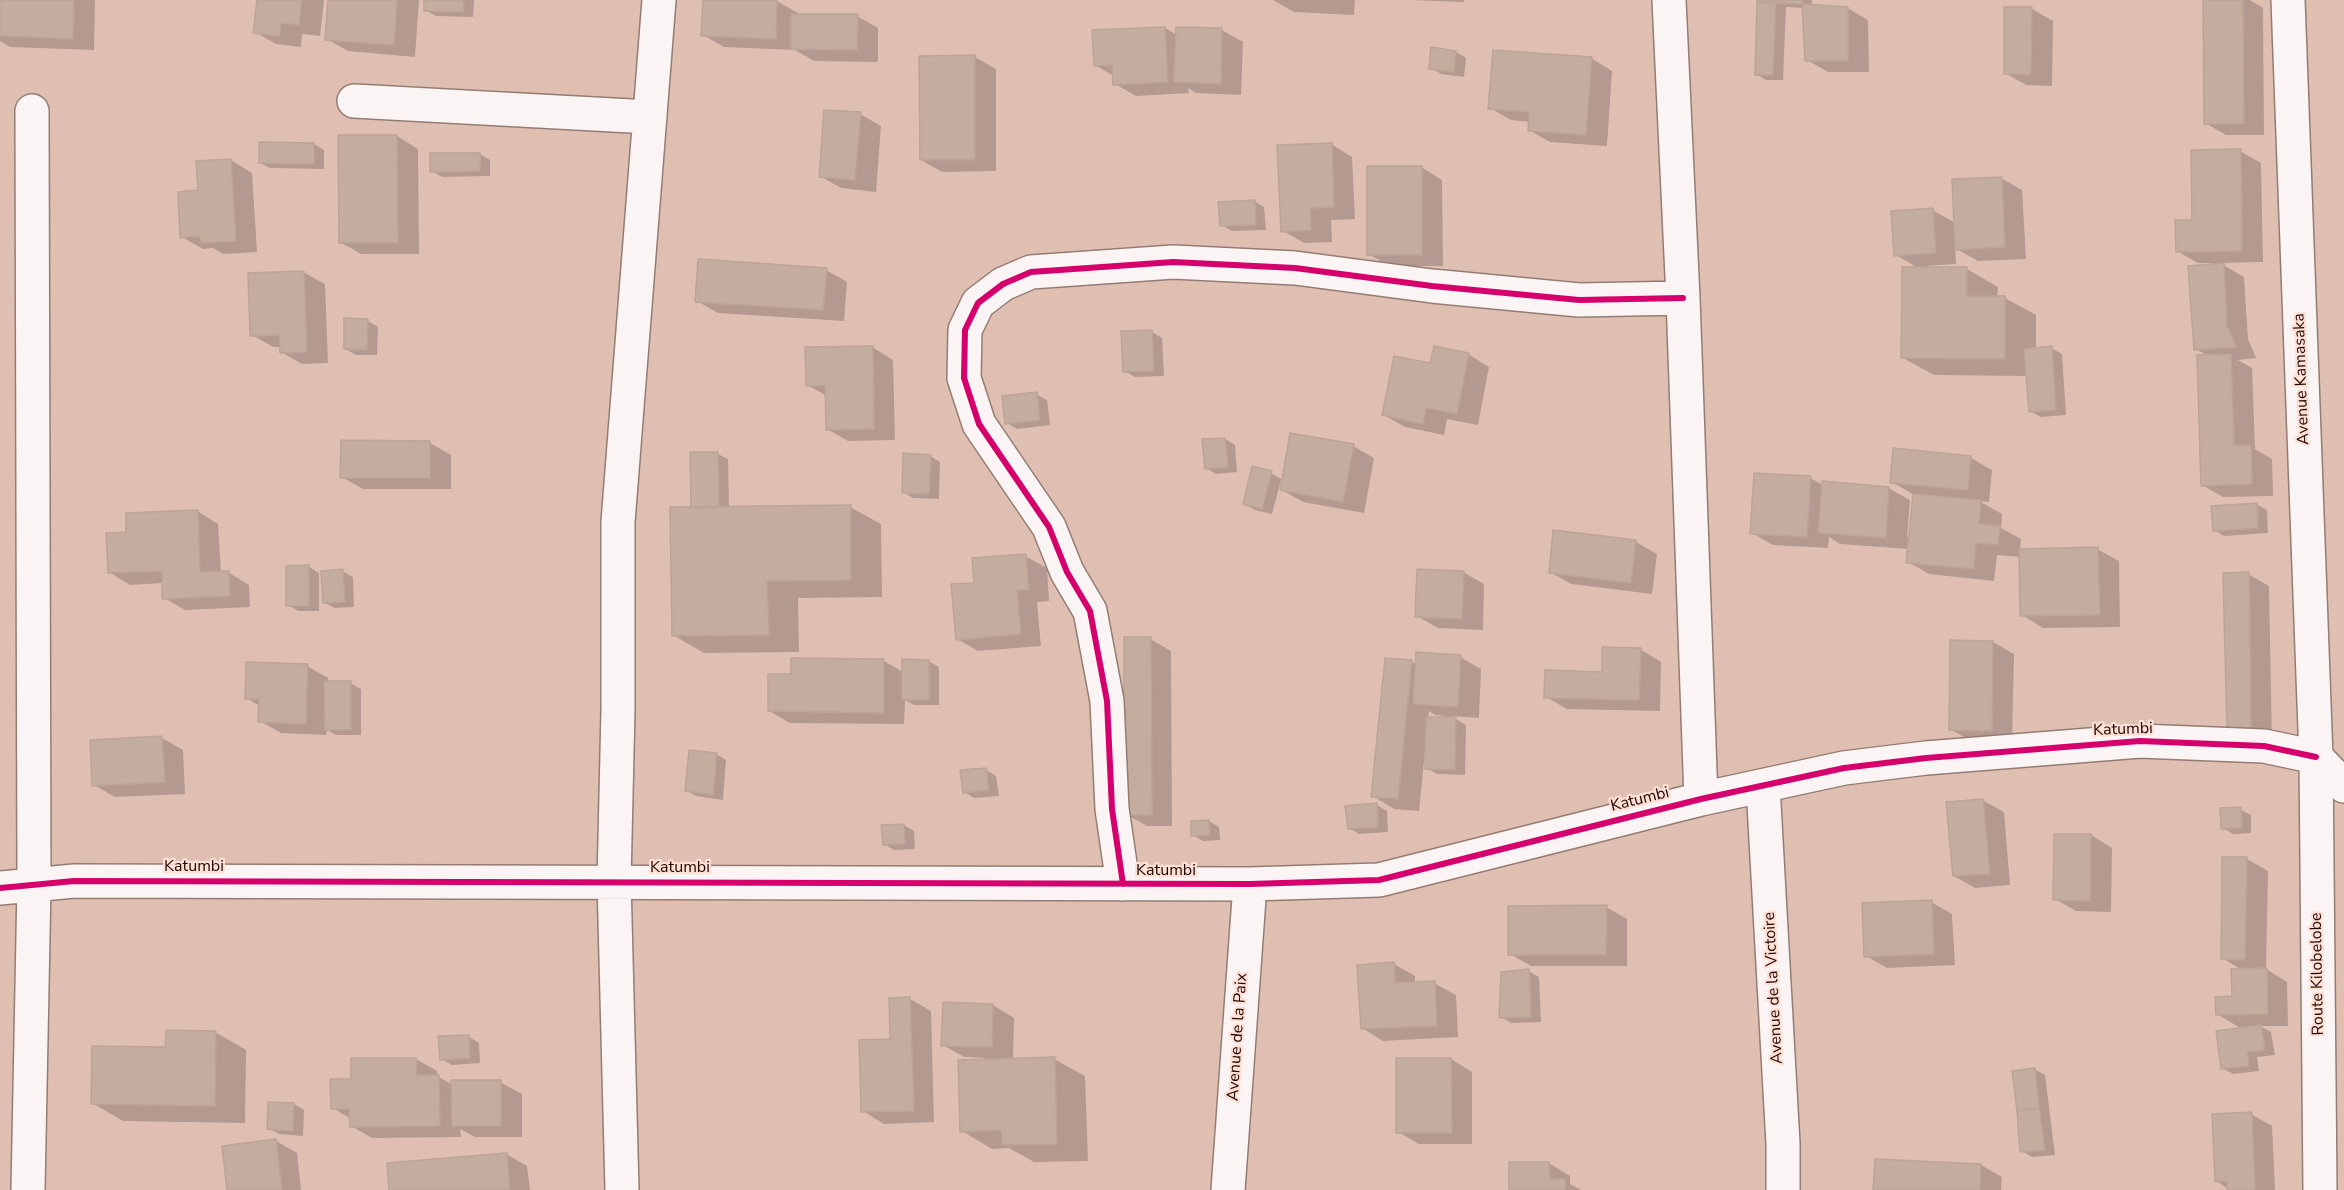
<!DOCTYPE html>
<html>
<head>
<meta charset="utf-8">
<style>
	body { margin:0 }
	canvas { display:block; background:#e0bfb3 }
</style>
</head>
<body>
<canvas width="2344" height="1190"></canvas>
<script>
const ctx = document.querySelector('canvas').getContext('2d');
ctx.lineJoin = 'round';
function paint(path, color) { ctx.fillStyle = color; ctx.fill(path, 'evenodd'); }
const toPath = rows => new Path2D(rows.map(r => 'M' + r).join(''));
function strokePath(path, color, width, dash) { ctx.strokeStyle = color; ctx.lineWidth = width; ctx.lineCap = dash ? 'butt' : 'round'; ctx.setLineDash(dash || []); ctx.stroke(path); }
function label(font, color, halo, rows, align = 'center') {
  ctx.font = font + ' "Nunito Sans",sans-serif'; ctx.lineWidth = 4.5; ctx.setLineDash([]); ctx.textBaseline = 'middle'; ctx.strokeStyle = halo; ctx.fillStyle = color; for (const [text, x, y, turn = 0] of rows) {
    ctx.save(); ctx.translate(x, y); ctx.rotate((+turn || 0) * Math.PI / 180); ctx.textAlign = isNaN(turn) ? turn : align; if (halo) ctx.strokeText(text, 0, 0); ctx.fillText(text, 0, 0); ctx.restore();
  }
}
const shadow = toPath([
	[0,0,95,0,94,50,10,47,0,41],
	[259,0,324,0,320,36,302,34,301,47,276,44,255,32],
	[330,0,419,0,415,57,348,51,327,39],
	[426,0,474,0,473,17,436,16,425,10],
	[704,0,777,1,798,13,798,16,857,16,878,28,878,62,814,61,795,50,724,47,703,35],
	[1273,0,1355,0,1354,15,1294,12],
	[1409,0,1464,0,1464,2],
	[1759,0,1812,0,1812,6,1847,8,1868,20,1869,72,1828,72,1807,60,1804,8,1786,7,1783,80,1766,80,1756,74],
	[2204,0,2250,0,2263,8,2264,135,2226,135,2205,123],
	[2032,9,2053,21,2052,86,2026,85,2005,73],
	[1165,28,1177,35,1177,28,1222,30,1243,42,1241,95,1196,93,1188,88,1189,93,1136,96,1115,84,1114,76,1095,65],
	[1456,52,1466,58,1464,77,1441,74,1430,68],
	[975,57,996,69,996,171,942,172,921,160],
	[1591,58,1612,71,1607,146,1550,142,1529,130,1530,122,1511,120,1490,108],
	[860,114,881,126,876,192,841,188,820,176],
	[397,136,418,149,419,254,361,254,340,242],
	[314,144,324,150,324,169,270,168,260,163],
	[1331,144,1352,157,1355,219,1331,220,1332,242,1304,243,1283,231],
	[2240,151,2261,163,2263,262,2220,263,2244,277,2248,339,2256,358,2238,360,2252,368,2255,449,2272,459,2273,496,2223,497,2202,485,2208,356,2196,349,2212,263,2198,263,2177,251],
	[480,154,490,160,490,176,442,177,432,171],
	[231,160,252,173,257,252,223,254,213,248,203,249,182,237,199,192],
	[1421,167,1442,180,1443,266,1390,266,1368,254],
	[2001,178,2022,190,2026,259,1978,261,1955,248,1956,264,1926,266,1926,269,1967,269,1998,287,1997,298,2005,298,2036,315,2036,349,2051,348,2062,354,2066,415,2041,417,2030,411,2027,376,1934,375,1903,358,1920,269,1896,255,1932,210,1956,223],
	[1254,201,1264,207,1266,230,1232,231,1222,225],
	[826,270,847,282,844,321,718,313,697,301],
	[303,272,325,284,328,363,302,364,281,352,281,347,273,347,252,335],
	[368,321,378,327,377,355,356,355,345,349],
	[1152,332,1162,338,1164,376,1135,377,1125,371],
	[872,347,893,360,895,440,848,441,827,429,827,396,807,385],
	[1468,354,1489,367,1478,425,1447,419,1444,435,1405,427,1384,415,1431,365],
	[1036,394,1047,400,1050,425,1017,429,1007,423],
	[1225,439,1235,445,1237,472,1216,474,1206,468],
	[430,443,451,455,451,489,363,489,342,477],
	[1353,446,1374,458,1364,513,1303,502,1282,490,1283,480,1281,480,1272,514,1255,510,1244,504,1271,473,1283,480],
	[1894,450,1971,458,1992,470,1989,502,1979,501,2002,514,2001,528,2021,539,2020,550,2097,549,2119,561,2120,627,2043,628,2022,615,2021,557,1997,555,1994,581,1929,574,1908,562,1909,549,1840,544,1829,537,1828,548,1773,545,1752,533,1810,478,1823,485,1888,488,1910,500,1907,537,1910,537,1914,495,1892,482],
	[718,454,728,459,729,508,850,507,881,524,882,597,798,598,799,652,704,653,673,635,692,508],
	[930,456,940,462,939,499,913,498,903,492],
	[2256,504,2267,510,2268,533,2224,536,2214,530],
	[197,511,218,524,221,573,228,572,249,585,250,607,185,610,164,598,163,583,130,585,109,572,128,533],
	[1636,542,1657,554,1652,594,1571,584,1550,572],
	[1025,556,1047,568,1049,601,1037,602,1041,646,978,651,957,639,976,584],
	[309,567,319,573,319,611,298,611,288,605],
	[342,571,353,577,354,607,334,608,324,602],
	[1463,572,1484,584,1483,630,1438,628,1417,616],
	[2248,574,2269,586,2272,743,2249,743],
	[1150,639,1171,651,1172,826,1147,826,1126,814],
	[1993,642,2014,654,2012,742,1971,741,1950,729],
	[1640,649,1661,662,1660,711,1567,709,1546,697,1603,673],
	[1460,657,1481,669,1479,718,1451,716,1466,725,1465,775,1437,774,1427,768,1427,751,1425,751,1419,811,1394,809,1373,796,1411,661,1416,664],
	[1429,711,1435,715,1446,716,1446,719,1428,718],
	[884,661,903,672,928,661,939,667,939,705,914,705,905,700,904,724,790,723,769,711,792,676],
	[307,666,328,678,328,683,350,683,361,689,361,735,336,735,327,730,326,735,281,733,260,721,260,706,246,698],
	[162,738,183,750,185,794,115,797,94,785],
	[716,754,726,760,723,800,696,796,686,790],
	[986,770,996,776,999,796,974,798,964,792],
	[1982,800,2004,812,2010,885,1975,888,1954,876],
	[1377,805,1387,811,1388,832,1359,834,1349,828],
	[2240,809,2251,815,2251,833,2233,834,2223,828],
	[1209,821,1219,827,1220,840,1203,841,1193,835],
	[904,825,914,831,915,849,894,850,884,844],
	[2091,835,2112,848,2111,912,2076,911,2055,899],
	[2224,858,2247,859,2268,871,2266,969,2287,982,2288,1026,2260,1026,2271,1032,2275,1055,2257,1057,2259,1071,2233,1074,2222,1068,2242,1029,2217,1014,2234,998,2242,970,2222,958],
	[1931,902,1952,914,1955,965,1887,968,1866,956],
	[1606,907,1627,919,1627,966,1531,966,1510,954],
	[1394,964,1415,976,1415,984,1434,983,1456,995,1458,1037,1383,1041,1362,1028],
	[1528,971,1539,977,1541,1022,1511,1023,1501,1017],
	[910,999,931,1011,934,1122,884,1124,863,1111],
	[993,1005,1014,1018,1013,1060,1054,1059,1085,1076,1088,1161,1034,1162,1009,1148,992,1149,962,1131,986,1058,964,1057,943,1045],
	[215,1032,246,1050,245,1123,123,1121,92,1103,166,1049],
	[469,1037,479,1043,480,1063,452,1065,441,1059],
	[416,1059,437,1071,437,1076,453,1085,500,1082,522,1094,522,1137,475,1137,460,1129,461,1137,372,1138,351,1126,351,1119,333,1108,353,1080],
	[1451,1059,1472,1072,1472,1144,1419,1144,1398,1132],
	[2034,1069,2045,1075,2055,1155,2032,1157,2022,1151],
	[294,1104,304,1110,303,1136,279,1134,268,1128],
	[2251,1114,2272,1126,2275,1190,2229,1190,2217,1181],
	[276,1141,297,1153,301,1190,228,1190],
	[506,1154,527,1166,530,1190,391,1190],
	[1549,1163,1570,1176,1570,1184,1581,1190,1511,1190],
	[1981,1165,2002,1177,2001,1190,1875,1190]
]);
const building = toPath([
	[0,0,74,0,73,39,0,36,0,0],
	[257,0,302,0,299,25,281,23,280,36,253,33,257,0],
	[328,0,397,0,394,45,325,40,328,0],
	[424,0,464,0,463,12,424,11,424,0],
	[703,0,777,0,776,39,701,36,703,0],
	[1757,0,1802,0,1802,4,1757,2,1757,0],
	[2203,0,2243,0,2244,124,2204,124,2203,0],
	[1757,2,1776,2,1773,75,1755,75,1757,2],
	[1802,4,1848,7,1848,61,1805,61,1802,4],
	[2004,7,2032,7,2031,75,2004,74,2004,7],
	[791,14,858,14,857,50,791,49,791,14],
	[1165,27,1168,82,1113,85,1112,65,1094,66,1092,30,1165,27],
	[1176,27,1222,28,1221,84,1174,82,1176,27],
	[1431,47,1456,51,1454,72,1429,69,1431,47],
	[1493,50,1592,57,1586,135,1528,131,1529,112,1488,109,1493,50],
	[975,55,975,160,920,160,919,56,975,55],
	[824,110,861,112,855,180,819,177,824,110],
	[338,135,397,135,398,243,339,243,338,135],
	[259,142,314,143,314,164,259,163,259,142],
	[1332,143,1334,207,1310,208,1311,230,1281,232,1277,145,1332,143],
	[2241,149,2242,251,2176,252,2175,220,2192,220,2191,150,2241,149],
	[430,153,480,153,480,171,430,172,430,153],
	[231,159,236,241,201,243,200,236,180,238,178,192,198,190,196,161,231,159],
	[1367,166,1422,166,1422,255,1367,255,1367,166],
	[2002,177,2005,247,1955,250,1952,179,2002,177],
	[1255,200,1256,225,1220,226,1218,202,1255,200],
	[1933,208,1936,253,1894,256,1891,211,1933,208],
	[698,259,827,268,823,310,695,302,698,259],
	[2224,263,2227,326,2236,347,2194,350,2188,266,2224,263],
	[1902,267,1967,267,1967,296,2005,296,2005,359,1901,358,1902,267],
	[304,271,307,352,280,353,279,335,250,336,248,273,304,271],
	[344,318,368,319,367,350,344,349,344,318],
	[1152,330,1154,371,1123,372,1121,331,1152,330],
	[873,346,874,429,826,430,825,386,806,386,805,347,873,346],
	[1434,346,1469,353,1457,414,1426,408,1423,424,1382,415,1394,356,1430,363,1434,346],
	[2052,346,2056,410,2029,412,2024,349,2052,346],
	[2231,354,2234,445,2251,445,2252,484,2201,486,2197,355,2231,354],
	[1037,392,1040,420,1005,424,1002,396,1037,392],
	[1290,433,1354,444,1343,502,1280,490,1290,433],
	[1225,438,1228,467,1205,469,1202,439,1225,438],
	[341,440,430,441,430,478,340,478,341,440],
	[1893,448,1971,456,1968,490,1890,483,1893,448],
	[690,452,718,452,719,508,691,508,690,452],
	[903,453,931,455,929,494,902,493,903,453],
	[1252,466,1272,471,1262,509,1243,504,1252,466],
	[1754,473,1811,476,1807,537,1750,534,1754,473],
	[1822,481,1889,487,1886,538,1818,533,1822,481],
	[1913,494,1981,500,1979,524,2000,526,1998,545,1976,543,1974,569,1906,563,1913,494],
	[2257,503,2258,528,2213,531,2211,506,2257,503],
	[851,505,851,580,767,581,769,635,672,636,670,507,851,505],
	[198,510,200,572,229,571,230,596,162,599,162,571,108,573,106,533,126,532,126,513,198,510],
	[1553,530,1636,540,1631,583,1549,573,1553,530],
	[2098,547,2100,615,2020,616,2019,549,2098,547],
	[1026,554,1029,590,1017,590,1021,634,956,640,951,584,974,583,972,558,1026,554],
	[309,565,309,606,286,606,286,566,309,565],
	[343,569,345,602,323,603,321,571,343,569],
	[1417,569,1464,571,1462,619,1415,617,1417,569],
	[2249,572,2251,732,2227,732,2223,573,2249,572],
	[1124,637,1151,637,1152,815,1124,815,1124,637],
	[1950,640,1993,641,1992,731,1949,730,1950,640],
	[1602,647,1641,648,1639,700,1544,698,1545,670,1602,672,1602,647],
	[1416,652,1461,655,1458,707,1413,704,1416,652],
	[791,658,884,659,884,713,768,711,768,674,791,674,791,658],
	[1385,658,1412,660,1398,799,1371,797,1385,658],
	[902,659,929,660,929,700,902,700,902,659],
	[246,662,308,664,306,724,258,722,259,699,245,699,246,662],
	[324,681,351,681,351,730,325,730,324,681],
	[1426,717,1456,717,1455,770,1425,769,1426,717],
	[162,736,165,782,92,786,90,740,162,736],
	[689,750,717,753,713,795,685,791,689,750],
	[986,768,989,790,963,793,960,770,986,768],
	[1983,799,1990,874,1953,876,1946,802,1983,799],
	[1377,803,1378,827,1348,829,1345,806,1377,803],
	[2241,807,2242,828,2221,829,2220,808,2241,807],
	[1209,820,1210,835,1191,836,1191,821,1209,820],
	[904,824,905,844,883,845,881,825,904,824],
	[2054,834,2091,834,2090,901,2053,900,2054,834],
	[2222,857,2247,857,2245,960,2221,959,2222,857],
	[1932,900,1934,954,1864,957,1862,903,1932,900],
	[1607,905,1606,955,1508,955,1508,906,1607,905],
	[1394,962,1395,983,1435,981,1437,1026,1361,1029,1357,965,1394,962],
	[2267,968,2268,1014,2216,1015,2215,997,2232,996,2231,969,2267,968],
	[1529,969,1531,1017,1499,1018,1501,972,1529,969],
	[910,997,914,1111,861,1112,859,1040,890,1039,889,998,910,997],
	[943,1002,993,1004,992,1047,941,1046,943,1002],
	[2261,1025,2265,1050,2247,1052,2249,1066,2221,1069,2216,1031,2261,1025],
	[166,1030,216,1031,215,1106,91,1104,92,1046,165,1047,166,1030],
	[469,1035,470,1058,440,1060,438,1036,469,1035],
	[1055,1057,1057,1144,1002,1145,1001,1130,960,1132,958,1060,1055,1057],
	[351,1058,416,1058,417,1075,439,1075,440,1126,350,1127,349,1109,331,1109,330,1079,351,1079,351,1058],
	[1396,1058,1451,1058,1452,1133,1396,1133,1396,1058],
	[2035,1068,2039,1108,2017,1111,2012,1071,2035,1068],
	[451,1080,501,1080,501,1126,452,1126,451,1080],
	[268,1102,294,1103,293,1131,267,1129,268,1102],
	[2039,1108,2045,1150,2020,1152,2017,1111,2039,1108],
	[2252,1112,2255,1190,2227,1190,2227,1181,2215,1182,2212,1114,2252,1112],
	[276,1139,282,1190,227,1190,222,1146,276,1139],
	[507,1153,510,1190,389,1190,387,1163,507,1153],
	[1875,1159,1981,1164,1980,1190,1873,1190,1875,1159],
	[1509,1162,1549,1162,1550,1179,1565,1179,1565,1190,1509,1190,1509,1162]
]);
const street = toPath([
	[1669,0,1683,298,1701,799],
	[354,101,650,117],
	[1763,786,1783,1144,1783,1190],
	[1123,884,1112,809,1107,701,1090,611,1067,572,1049,527,979,424,964,378,965,330,978,303,1003,284,1031,272,1173,262,1295,268,1432,286,1579,300,1683,298],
	[0,888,74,881,1250,884,1379,880,1701,799,1844,768,1926,758,2140,741,2264,746,2316,757],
	[28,1190,34,885,32,111],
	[622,1190,614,881,618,710,618,522,659,0],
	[1228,1190,1250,884]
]);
const secondary = toPath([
	[2288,0,2316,757,2320,1190],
	[2316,757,2344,786]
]);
const cycleway = toPath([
	[1123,884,1112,809,1107,701,1090,611,1067,572,1049,527,979,424,964,378,965,330,978,303,1003,284,1031,272,1173,262,1295,268,1432,286,1579,300,1683,298],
	[0,888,74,881,1250,884,1379,880,1701,799,1844,768,1926,758,2140,741,2264,746,2316,757]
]);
const streetNames = [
	["Avenue Kamasaka",2302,379,-92],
	["Katumbi",2123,730,-2],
	["Katumbi",1640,800,-14],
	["Katumbi",194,867],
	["Katumbi",680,868],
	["Katumbi",1166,871],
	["Route Kilobelobe",2318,974,-91],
	["Avenue de la Victoire",1774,988,-93],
	["Avenue de la Paix",1238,1037,-86]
];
paint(shadow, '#0003');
paint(building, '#c4ac9f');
strokePath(building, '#bca498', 1.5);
strokePath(street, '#957c73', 36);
strokePath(secondary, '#957c73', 36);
strokePath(street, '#faf5f4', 33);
strokePath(secondary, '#faf5f4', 33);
strokePath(cycleway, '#d6006c', 6);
label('16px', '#1d0903', '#ffdfd4', streetNames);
</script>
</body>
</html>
